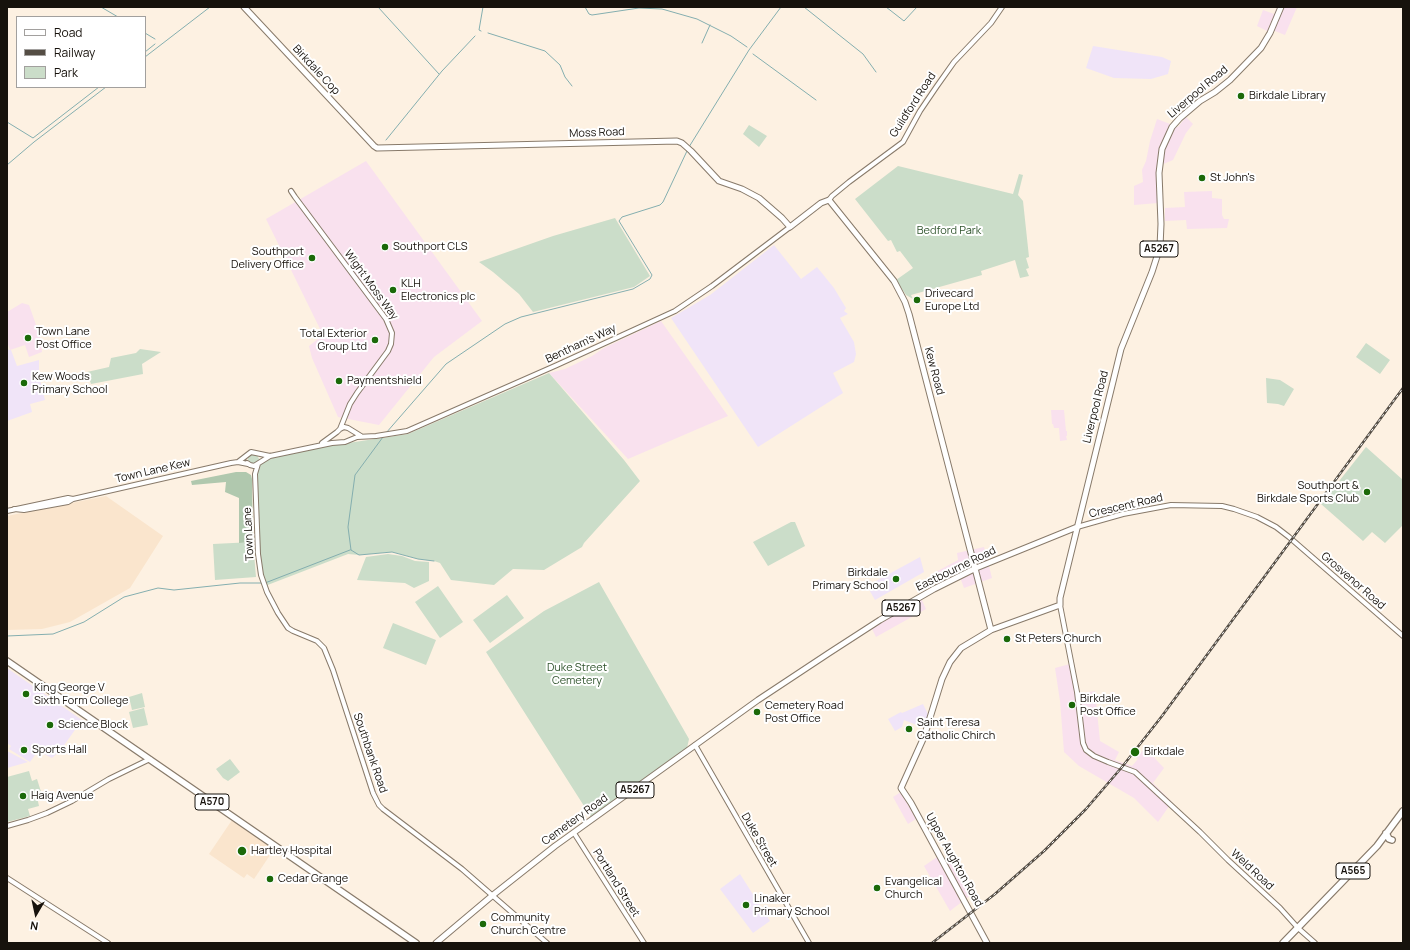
<!DOCTYPE html>
<html>
<head>
<meta charset="utf-8">
<style>
	body { margin:0 }
	#map { position:relative; width:1410px; height:950px; overflow:hidden; background:#fdf1e2; font-family:Manrope,sans-serif }
	canvas { display:block }
	.frame { position:absolute; inset:0; border:8px solid #17120c; pointer-events:none }
	.legend { position:absolute; left:16px; top:16px; width:130px; height:72px; box-sizing:border-box; background:#fff; border:1px solid #a2a09e; margin:0; padding:5px 7px; list-style:none; font-size:12px; color:#17120c }
	.legend li { display:flex; align-items:center; gap:8px; height:20px }
	.legend b { width:20px; border:1px solid #a2a09e }
	.north { position:absolute; left:16px; top:894px; width:40px; height:40px; -webkit-text-stroke:3px #fff; paint-order:stroke; rotate:189deg; font-size:11px; font-weight:700; line-height:16px; text-align:center; color:#17120c }
	.north::after { content:''; display:block; margin:auto; width:14px; height:18px; background:#17120c; clip-path:polygon(50% 0,100% 100%,50% 72%,0 100%) }
</style>
</head>
<body>
<div id="map">
<canvas width="1410" height="950"></canvas>
<div class="frame"></div>
<ul class="legend">
<li><b style="height:5px;background:#fff"></b>Road</li>
<li><b style="height:5px;background:#544d44"></b>Railway</li>
<li><b style="height:11px;background:#cbddc9"></b>Park</li>
</ul>
<div class="north">N</div>
</div>
<script>
const ctx = document.querySelector('canvas').getContext('2d');
ctx.lineJoin = 'round';
function paint(path, color) { ctx.fillStyle = color; ctx.fill(path, 'evenodd'); }
const toPath = rows => new Path2D(rows.map(r => 'M' + r).join(''));
function strokePath(path, color, width, dash) { ctx.strokeStyle = color; ctx.lineWidth = width; ctx.lineCap = dash ? 'butt' : 'round'; ctx.setLineDash(dash || []); ctx.stroke(path); }
function label(font, color, halo, rows, align = 'center') {
  ctx.font = font + ' Manrope,sans-serif'; ctx.lineWidth = 4; ctx.setLineDash([]); ctx.textBaseline = 'middle'; ctx.strokeStyle = halo; ctx.fillStyle = color; for (const [text, x, y, turn = 0] of rows) {
    ctx.save(); ctx.translate(x, y); ctx.rotate((+turn || 0) * Math.PI / 180); ctx.textAlign = isNaN(turn) ? turn : align; if (halo) ctx.strokeText(text, 0, 0); ctx.fillText(text, 0, 0); ctx.restore();
  }
}
const commercial = toPath([
	[1277,7,1297,7,1285,35,1275,31,1269,32,1257,26,1263,10,1274,14],
	[1186,117,1193,124,1186,133,1173,160,1156,167,1158,203,1134,205,1134,186,1143,182,1142,170,1146,161,1150,141,1157,119,1178,127],
	[366,161,482,321,434,357,379,425,338,417,312,358,309,346,323,335,266,219],
	[1212,191,1212,198,1222,199,1222,215,1224,219,1229,219,1227,228,1187,229,1186,220,1165,221,1165,208,1185,207,1184,192],
	[22,303,29,305,40,336,42,352,29,357,25,345,10,350,7,342,7,312],
	[661,321,728,416,628,459,549,373,565,369,592,356,604,348],
	[1051,410,1064,410,1066,431,1067,431,1067,436,1066,436,1067,440,1060,441,1059,428,1054,428,1053,424,1052,424],
	[984,547,992,578,964,588,958,572,935,583,932,574,958,560,957,553],
	[921,598,926,609,876,637,872,629,879,622],
	[1070,664,1076,694,1095,691,1100,741,1119,752,1115,760,1132,766,1138,759,1136,758,1145,748,1164,768,1153,783,1172,802,1158,822,1134,798,1079,766,1064,752,1060,701,1055,668],
	[901,792,916,819,908,824,893,797],
	[937,857,942,866,956,858,976,891,950,911,924,866]
]);
const built = toPath([
	[106,496,163,536,130,588,70,622,42,629,7,630,7,516],
	[232,820,274,849,254,879,247,874,244,878,209,854]
]);
const education = toPath([
	[1093,46,1162,57,1171,61,1168,74,1151,79,1114,78,1086,68],
	[774,245,801,279,817,267,834,288,846,308,844,311,848,314,840,318,854,342,856,354,854,362,833,373,843,393,758,447,671,318,710,295],
	[7,347,9,350,11,350,17,366,39,360,39,376,45,400,30,404,32,412,7,421],
	[920,557,924,572,875,600,867,586],
	[7,668,82,720,60,751,52,758,38,751,30,762,9,749,11,746,7,743],
	[923,704,928,714,924,728,904,720,902,727,895,731,888,719,901,712,902,713],
	[7,751,28,762,7,768],
	[740,874,770,921,753,933,720,889]
]);
const green = toPath([
	[749,125,767,136,759,147,743,134],
	[898,166,1013,194,1019,174,1023,175,1018,195,1023,201,1029,257,1026,258,1029,268,1026,269,1029,276,1020,278,1015,260,981,271,982,275,911,295,913,299,906,295,896,280,913,268,900,251,897,252,891,240,888,241,855,199],
	[615,218,650,276,634,287,533,312,519,294,493,272,479,262,553,236],
	[1366,343,1390,360,1380,374,1356,357],
	[140,349,161,352,142,364,143,374,91,384,87,372,109,367,111,358,136,353],
	[549,373,624,460,640,481,584,543,582,547,544,570,513,569,494,585,451,580,440,563,434,561,418,559,392,552,359,555,348,554,265,586,261,575,256,469,254,464,252,464,248,460,248,456,251,454,257,455,259,459,328,446,408,434],
	[1266,378,1280,380,1294,389,1284,406,1278,404,1267,403],
	[1366,447,1403,480,1403,526,1402,526,1385,543,1372,532,1363,541,1321,504],
	[791,522,795,522,805,546,768,566,753,542],
	[253,542,256,577,215,580,213,544],
	[388,554,402,556,415,561,429,562,429,581,414,588,405,583,357,580,366,557],
	[599,582,689,739,687,748,591,817,486,652,544,611],
	[438,586,463,622,440,638,415,602],
	[507,595,524,618,490,643,473,620],
	[393,623,436,640,426,665,383,648],
	[142,693,145,707,132,710,129,697],
	[144,708,148,725,133,728,129,712],
	[230,759,240,772,228,781,223,778,216,769],
	[29,771,32,781,37,779,42,795,37,797,39,806,28,809,30,816,7,822,7,777]
]);
const forest = toPath([
	[236,472,246,472,251,475,252,479,253,542,239,543,239,498,225,492,226,482,192,485,191,481]
]);
const stream = toPath([
	[101,7,118,17],
	[378,7,439,74],
	[585,7,589,14,592,15,639,8,662,9,697,19,731,36,747,47],
	[804,7,863,54,876,72],
	[886,7,904,21,917,7],
	[481,31,479,30,483,7],
	[145,33,155,39],
	[488,33,545,51,560,65,565,77,572,86],
	[702,43,710,25],
	[145,52,155,44],
	[753,54,816,100],
	[145,57,210,7],
	[7,122,33,138,99,87],
	[386,140,442,71,475,36],
	[689,147,749,50,781,7],
	[7,165,34,142,106,87],
	[386,433,446,364,505,324,521,317,633,289,650,279,652,275,619,221,622,217,660,205,663,202,687,151],
	[351,550,348,527,355,475,383,437],
	[351,550,359,555,392,552,418,559,434,561],
	[265,583,350,550],
	[7,636,53,634,84,622,124,597,158,588,174,590,240,583,262,583]
]);
const minor = toPath([
	[291,191,295,197,386,319,392,333,391,344,388,351,357,393,350,404,340,429],
	[829,200,832,196,849,182,903,142,920,111,937,86,954,62,991,23,1002,7],
	[322,443,337,432,340,429,344,427,348,428,361,436],
	[238,462,251,452,270,456,332,443,345,442,357,437,376,436,407,431,557,365,675,311,712,286,790,227],
	[247,463,250,465,254,466,270,456],
	[258,464,255,474,258,554,261,575,267,592,278,613,288,628,293,631,317,641,324,648,333,670,373,793,379,805,383,809,462,869,547,943],
	[14,509,24,510,68,502,73,499,231,463,238,462,248,464],
	[7,511,68,498,73,499],
	[1077,527,1123,514,1171,505,1222,506,1234,509,1257,517,1276,527,1289,537,1403,636],
	[1060,605,1077,692,1083,743,1086,750,1094,756,1108,762,1135,772,1200,832,1228,860,1280,908,1298,928,1315,943],
	[695,745,809,943],
	[7,826,28,820,47,813,72,801,109,779,150,759],
	[574,833,644,943],
	[7,878,108,943]
]);
const major = toPath([
	[244,7,374,146,377,148,677,141,682,143,691,151,719,181,742,189,759,198,782,218,790,227,821,203,829,200,894,281,905,302,909,314,991,630],
	[436,943,493,895,555,846,758,700,829,653,880,620,934,589,976,568,1077,527],
	[987,943,911,803,901,788,924,737,942,679,950,662,961,648,991,630,1060,605,1060,598,1121,349,1152,272,1160,247,1161,224,1159,173,1162,149,1172,127,1180,118,1200,101,1215,92,1230,80,1261,48,1270,33,1281,7]
]);
const highway = toPath([
	[7,661,416,943],
	[1386,833,1389,839,1392,840],
	[1283,943,1377,846,1403,811]
]);
const rail = toPath([
	[932,943,995,894,1044,851,1086,809,1122,767,1162,716,1403,388]
]);
const markers = [
	[1241,96,4,"#1b6909"],
	[1202,178,4,"#1b6909"],
	[385,247,4,"#1b6909"],
	[312,258,4,"#1b6909"],
	[393,290,4,"#1b6909"],
	[917,300,4,"#1b6909"],
	[28,338,4,"#1b6909"],
	[375,340,4,"#1b6909"],
	[339,381,4,"#1b6909"],
	[24,383,4,"#1b6909"],
	[1367,492,4,"#1b6909"],
	[896,579,4,"#1b6909"],
	[1007,639,4,"#1b6909"],
	[26,694,4,"#1b6909"],
	[1072,705,4,"#1b6909"],
	[757,712,4,"#1b6909"],
	[50,725,4,"#1b6909"],
	[909,729,4,"#1b6909"],
	[24,750,4,"#1b6909"],
	[1135,752,5,"#1b6909"],
	[23,796,4,"#1b6909"],
	[242,851,5,"#1b6909"],
	[270,879,4,"#1b6909"],
	[877,888,4,"#1b6909"],
	[746,905,4,"#1b6909"],
	[483,924,4,"#1b6909"]
];
const shields = [
	[1159,249,38],
	[901,608,38],
	[635,790,38],
	[212,802,34],
	[1353,871,34]
];
const shieldNames = [
	["A5267",1159,249],
	["A5267",901,608],
	["A5267",635,790],
	["A570",212,802],
	["A565",1353,871]
];
const streetNames = [
	["Birkdale Cop",316,70,47],
	["Liverpool Road",1198,92,-40],
	["Guildford Road",913,105,-57],
	["Moss Road",597,133,-2],
	["Wight Moss Way",371,285,54],
	["Bentham's Way",581,344,-25],
	["Kew Road",934,371,75],
	["Liverpool Road",1096,407,-76],
	["Town Lane Kew",153,471,-13],
	["Crescent Road",1126,506,-13],
	["Town Lane",249,534,-93],
	["Eastbourne Road",956,569,-26],
	["Grosvenor Road",1353,581,41],
	["Southbank Road",370,753,71],
	["Cemetery Road",575,820,-36],
	["Duke Street",759,840,60],
	["Upper Aughton Road",954,860,61],
	["Weld Road",1252,870,43],
	["Portland Street",616,883,58]
];
const poiNames = [
	["Birkdale Library",1249,96],
	["St John's",1210,178],
	["Southport CLS",393,247],
	["Southport",304,252,"right"],
	["Delivery Office",304,265,"right"],
	["KLH",401,284],
	["Electronics plc",401,297],
	["Drivecard",925,294],
	["Europe Ltd",925,307],
	["Town Lane",36,332],
	["Post Office",36,345],
	["Total Exterior",367,334,"right"],
	["Group Ltd",367,347,"right"],
	["Kew Woods",32,377],
	["Primary School",32,390],
	["Paymentshield",347,381],
	["Southport &",1359,486,"right"],
	["Birkdale Sports Club",1359,499,"right"],
	["Birkdale",888,573,"right"],
	["Primary School",888,586,"right"],
	["St Peters Church",1015,639],
	["King George V",34,688],
	["Sixth Form College",34,701],
	["Birkdale",1080,699],
	["Post Office",1080,712],
	["Cemetery Road",765,706],
	["Post Office",765,719],
	["Saint Teresa",917,723],
	["Catholic Chirch",917,736],
	["Science Block",58,725],
	["Sports Hall",32,750],
	["Birkdale",1144,752],
	["Haig Avenue",31,796],
	["Hartley Hospital",251,851],
	["Cedar Grange",278,879],
	["Evangelical",885,882],
	["Church",885,895],
	["Linaker",754,899],
	["Primary School",754,912],
	["Community",491,918],
	["Church Centre",491,931]
];
const parkNames = [
	["Bedford Park",949,231],
	["Duke Street",577,668],
	["Cemetery",577,681]
];
paint(commercial, '#f9e1ee');
paint(built, '#fae5cd');
paint(education, '#f0e4f8');
paint(green, '#cbddc9');
paint(forest, '#b0c8ae');
strokePath(stream, '#84aeaf', 1);
strokePath(minor, '#887a6a', 6);
strokePath(major, '#887a6a', 7);
strokePath(highway, '#887a6a', 8);
strokePath(minor, '#fff', 4);
strokePath(major, '#fff', 5);
strokePath(highway, '#fff', 5.5);
strokePath(rail, '#544d44', 2.5);
strokePath(rail, '#fff', 1, [3]);
for (const [x, y, r, color] of markers) { const dot = new Path2D(); dot.arc(x, y, r, 0, 2 * Math.PI); ctx.fillStyle = color; ctx.fill(dot); strokePath(dot, '#fff', 1.5); }
for (const [x, y, w] of shields) { const box = new Path2D(); box.roundRect(x - w / 2, y - 8, w, 16, 3); ctx.fillStyle = '#fff'; ctx.fill(box); strokePath(box, '#17120c', 1); }
label('bold 10px', '#17120c', null, shieldNames);
label('11px', '#17120c', '#fff', streetNames);
label('11px', '#17120c', '#fff', poiNames, 'left');
label('11px', '#30542d', '#fff', parkNames);
</script>
</body>
</html>
